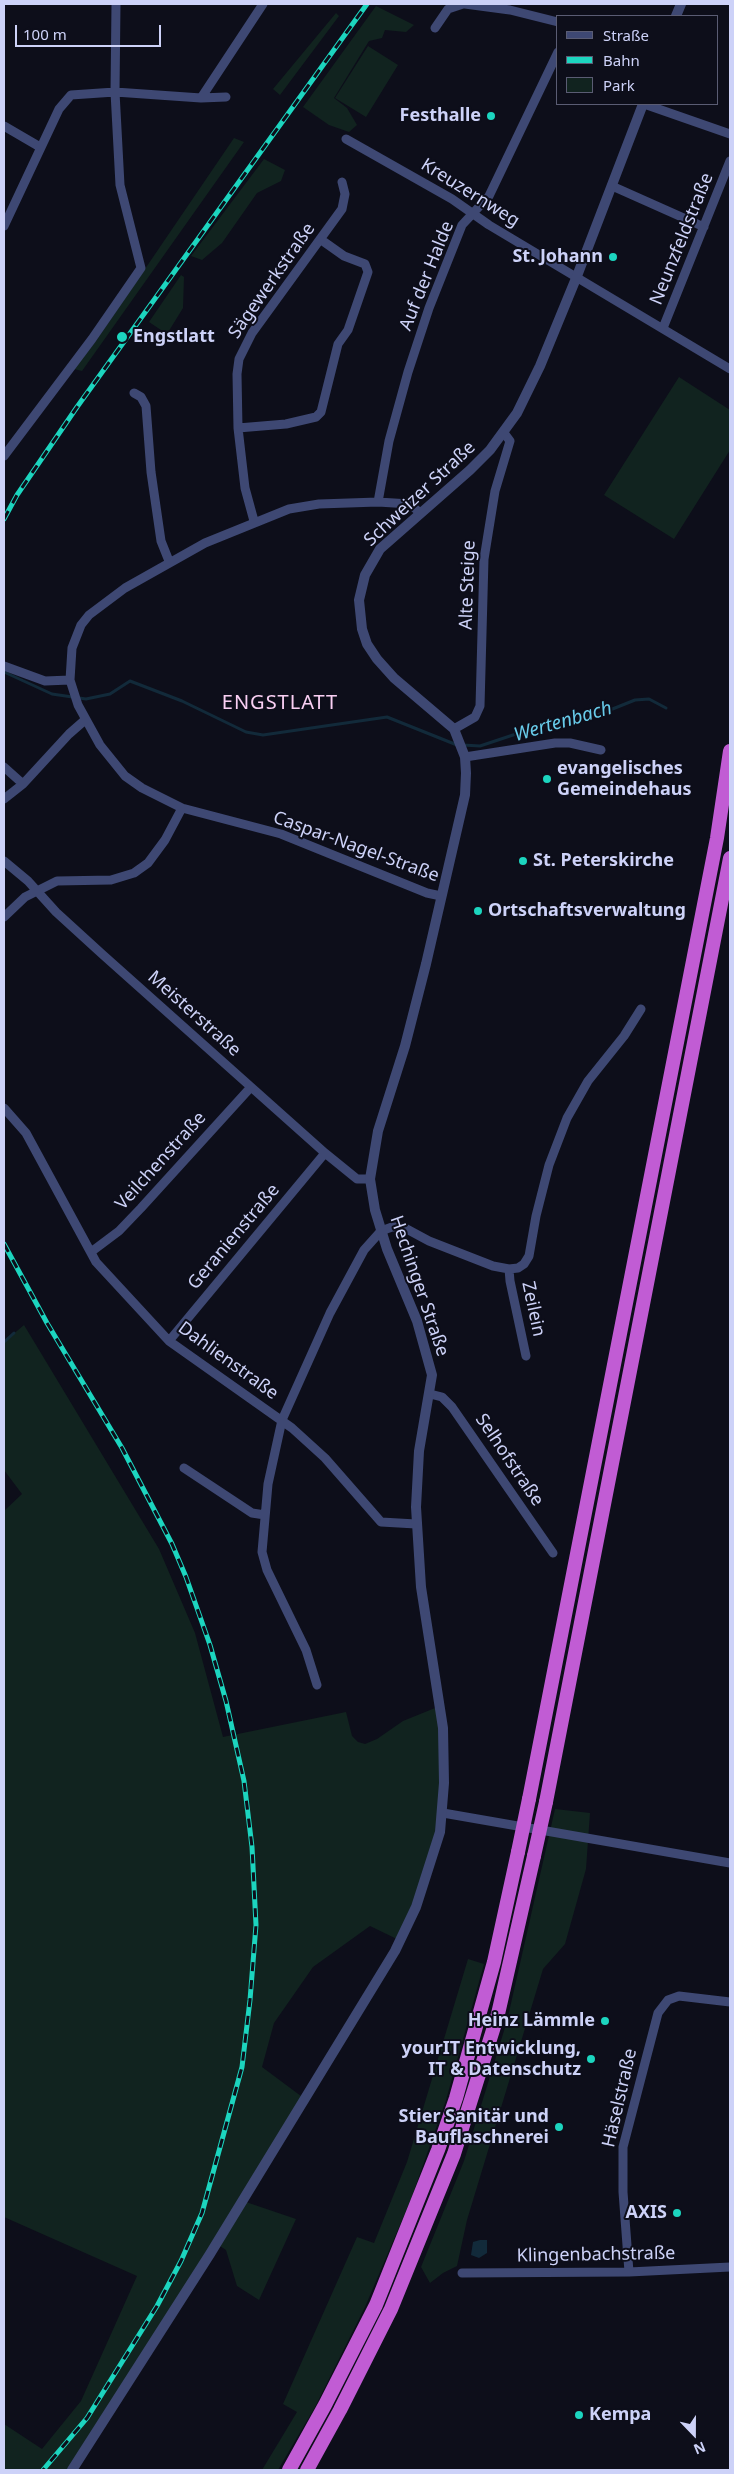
<!DOCTYPE html>
<html>
<head>
<meta charset="utf-8">
<style>
	body { margin:0 }
	#map { position:relative; width:734px; height:2474px; overflow:hidden; background:#0d0e1a; font-family:"Noto Sans",sans-serif }
	canvas { display:block }
	.frame { position:absolute; inset:0; border:5px solid #cdd2f8; pointer-events:none }
	.legend { position:absolute; left:556px; top:15px; width:162px; height:90px; box-sizing:border-box; background:#0d0e1a; border:1px solid #5a5c73; margin:0; padding:6px 9px; list-style:none; font-size:15px; color:#cdd2f8 }
	.legend li { display:flex; align-items:center; gap:10px; height:25px }
	.legend b { width:25px; border:1px solid #5a5c73 }
	.north { position:absolute; left:669px; top:2409px; width:50px; height:50px; -webkit-text-stroke:4px #0d0e1a; paint-order:stroke; rotate:158deg; font-size:14px; font-weight:700; line-height:20px; text-align:center; color:#cdd2f8 }
	.north::after { content:''; display:block; margin:auto; width:18px; height:22px; background:#cdd2f8; clip-path:polygon(50% 0,100% 100%,50% 72%,0 100%) }
	.scale { position:absolute; left:15px; top:25px; width:146px; height:22px; box-sizing:border-box; border:2px solid #cdd2f8; border-top:0; padding-left:6px; font-size:15px; line-height:18px; white-space:nowrap; color:#cdd2f8; -webkit-text-stroke:4px #0d0e1a; paint-order:stroke }
</style>
</head>
<body>
<div id="map">
<canvas width="734" height="2474"></canvas>
<div class="frame"></div>
<ul class="legend">
<li><b style="height:6px;background:#3e4873"></b>Straße</li>
<li><b style="height:6px;background:#1cd5bf"></b>Bahn</li>
<li><b style="height:14px;background:#11231f"></b>Park</li>
</ul>
<div class="north">N</div>
<div class="scale">100 m</div>
</div>
<script>
const ctx = document.querySelector('canvas').getContext('2d');
ctx.lineJoin = 'round';
function paint(path, color) { ctx.fillStyle = color; ctx.fill(path, 'evenodd'); }
const toPath = rows => new Path2D(rows.map(r => 'M' + r).join(''));
function strokePath(path, color, width, dash) { ctx.strokeStyle = color; ctx.lineWidth = width; ctx.lineCap = dash ? 'butt' : 'round'; ctx.setLineDash(dash || []); ctx.stroke(path); }
function label(font, color, halo, rows, align = 'center') {
  ctx.font = font + ' "Noto Sans",sans-serif'; ctx.lineWidth = 4; ctx.setLineDash([]); ctx.textBaseline = 'middle'; ctx.strokeStyle = halo; ctx.fillStyle = color; for (const [text, x, y, turn = 0] of rows) {
    ctx.save(); ctx.translate(x, y); ctx.rotate((+turn || 0) * Math.PI / 180); ctx.textAlign = isNaN(turn) ? turn : align; if (halo) ctx.strokeText(text, 0, 0); ctx.fillText(text, 0, 0); ctx.restore();
  }
}
const green = toPath([
	[376,6,414,25,406,32,385,30,382,38,369,41,334,98,347,108,357,125,349,132,329,125,303,107],
	[336,13,339,16,280,95,273,89],
	[368,46,398,65,366,117,335,98],
	[234,138,244,142,82,371,74,369,96,341],
	[264,159,285,170,281,181,257,193,222,243,202,260,191,256],
	[181,275,184,277,183,308,167,334,149,322],
	[679,377,730,410,730,450,674,539,604,495],
	[24,1325,159,1549,195,1633,223,1737,346,1712,352,1736,358,1742,365,1744,377,1739,403,1721,440,1706,443,1813,401,1941,370,1926,313,1967,274,2023,262,2067,305,2099,243,2201,296,2219,259,2300,237,2286,226,2250,217,2244,72,2470,4,2470,4,2424,42,2449,81,2401,137,2276,4,2217,4,1511,22,1494,4,1470,4,1342],
	[555,1809,590,1813,586,1869,565,1944,543,1969,467,2220,457,2266,443,2273,430,2283,421,2267,464,2161,507,2021],
	[468,1959,484,1964,446,2100,411,2199,365,2307,315,2407,278,2470,262,2470,297,2412,283,2404,357,2237,374,2243,407,2162]
]);
const water = toPath([
	[480,2240,487,2240,487,2253,479,2258,471,2255,473,2242]
]);
const stream = toPath([
	[4,672,52,694,86,699,110,694,130,681,182,701,246,732,263,735,387,717,457,745],
	[463,745,480,746,570,716,595,716,635,700,649,699,666,708],
	[4,1342,14,1333]
]);
const minor = toPath([
	[465,4,510,10,558,22],
	[435,28,448,9,463,4],
	[201,98,263,4],
	[644,104,730,134],
	[4,126,40,147],
	[346,139,452,199,489,225,730,369],
	[612,186,704,227],
	[4,226,59,109,71,95,115,92,201,98,226,97],
	[663,328,730,161],
	[134,393,141,397,146,406,151,472,161,541,169,561],
	[238,428,286,424,316,417,321,412,338,344,348,330,368,272,365,264,344,256,320,239],
	[4,456,92,339,141,268,120,185,115,92,116,4],
	[378,502,389,441,408,372,429,308,462,225,489,196,558,52],
	[420,513,410,504,378,502,319,504,289,509,205,543,125,588,89,615,81,625,72,648,70,680,78,705,100,745,125,776,142,788,182,808,281,834,427,893,441,896],
	[254,521,245,488,238,428,237,374,239,359,252,333,342,209,345,194,342,182],
	[4,666,45,681,70,680],
	[454,729,475,717,480,706,484,559,495,491,510,441,504,433],
	[465,757,555,743,570,743,601,750],
	[4,767,23,784],
	[4,799,23,784,69,734,85,720],
	[4,861,28,881,56,912,102,954,325,1153,357,1179,370,1179],
	[4,917,25,897,57,881,111,880,134,873,148,863,165,840,182,808],
	[4,1108,26,1133,96,1262,169,1341,292,1428,325,1458,381,1522,416,1524],
	[91,1252,119,1231,141,1208,251,1087],
	[509,1269,510,1281,526,1356],
	[169,1341,325,1153],
	[430,1394,442,1397,452,1407,553,1553],
	[184,1468,252,1513,265,1515],
	[317,1685,306,1650,267,1570,262,1552,268,1484,282,1420,330,1313,364,1250,381,1231,392,1227,403,1227,429,1241,493,1266,509,1269,518,1268,524,1264,529,1256,536,1216,549,1165,567,1118,588,1081,624,1036,641,1009],
	[443,1813,730,1863],
	[629,2272,623,2192,623,2147,658,2013,668,2000,679,1996,730,2002],
	[462,2273,629,2272,730,2267]
]);
const tertiary = toPath([
	[676,16,681,4],
	[72,2470,210,2254,395,1951,416,1907,440,1832,444,1783,443,1728,421,1587,416,1507,419,1451,432,1375,417,1321,387,1249,375,1210,370,1179,378,1131,405,1046,426,964,465,795,466,773,465,757,454,729,394,678,377,659,367,644,362,629,359,600,365,575,380,549,470,470,490,450,517,413,540,366,577,276,643,104]
]);
const trunk = toPath([
	[529,1799,717,838,730,751],
	[546,1802,730,858],
	[289,2470,325,2405,376,2305,438,2150,456,2098,494,1962,518,1852],
	[307,2470,340,2410,391,2309,454,2154,498,2014,534,1856]
]);
const rail = toPath([
	[4,519,17,495,77,407,367,4],
	[4,1244,47,1323,122,1448,172,1544,186,1577,210,1645,226,1701,244,1781,252,1847,256,1925,250,2000,242,2067,202,2213,181,2261,157,2306,87,2418,43,2470]
]);
const trunkBridge = toPath([
	[518,1852,529,1799],
	[534,1856,546,1802]
]);
const markers = [
	[491,116,5,"#1cd5bf"],
	[613,257,5,"#1cd5bf"],
	[122,337,6,"#1cd5bf"],
	[547,779,5,"#1cd5bf"],
	[523,861,5,"#1cd5bf"],
	[478,911,5,"#1cd5bf"],
	[605,2021,5,"#1cd5bf"],
	[591,2059,5,"#1cd5bf"],
	[559,2127,5,"#1cd5bf"],
	[677,2213,5,"#1cd5bf"],
	[579,2415,5,"#1cd5bf"]
];
const poiNames = [
	["Festhalle",481,116],
	["St. Johann",603,257],
	["Engstlatt",133,337,"left"],
	["evangelisches",557,769,"left"],
	["Gemeindehaus",557,790,"left"],
	["St. Peterskirche",533,861,"left"],
	["Ortschaftsverwaltung",488,911,"left"],
	["Heinz Lämmle",595,2021],
	["yourIT Entwicklung,",581,2049],
	["IT & Datenschutz",581,2070],
	["Stier Sanitär und",549,2117],
	["Bauflaschnerei",549,2138],
	["AXIS",667,2213],
	["Kempa",589,2415,"left"]
];
const streetNames = [
	["Kreuzernweg",470,193,32],
	["Neunzfeldstraße",682,239,-68],
	["Auf der Halde",427,276,-68],
	["Sägewerkstraße",272,281,-55],
	["Schweizer Straße",420,494,-43],
	["Alte Steige",468,585,-88],
	["Caspar-Nagel-Straße",356,847,20],
	["Meisterstraße",194,1014,42],
	["Veilchenstraße",161,1161,-48],
	["Geranienstraße",234,1237,-50],
	["Hechinger Straße",419,1286,71],
	["Zeilein",533,1309,78],
	["Dahlienstraße",228,1361,36],
	["Selhofstraße",509,1460,56],
	["Häselstraße",620,2098,-77],
	["Klingenbachstraße",596,2255,-1]
];
const waterNames = [
	["Wertenbach",563,722,-16]
];
const quarterNames = [
	["ENGSTLATT",280,703]
];
paint(green, '#11231f');
paint(water, '#122a3a');
strokePath(stream, '#122a3a', 3);
strokePath(minor, '#3e4873', 9);
strokePath(tertiary, '#3e4873', 10);
strokePath(trunk, '#c15cd4', 14);
strokePath(rail, '#1cd5bf', 5);
strokePath(rail, '#0d0e1a', 3, [9]);
strokePath(trunkBridge, '#c15cd4', 14);
for (const [x, y, r, color] of markers) { const dot = new Path2D(); dot.arc(x, y, r, 0, 2 * Math.PI); ctx.fillStyle = color; ctx.fill(dot); strokePath(dot, '#0d0e1a', 2); }
label('bold 18px', '#cdd2f8', '#0d0e1a', poiNames, 'right');
label('18px', '#cdd2f8', '#0d0e1a', streetNames);
label('italic 19px', '#68cceb', '#0d0e1a', waterNames);
ctx.letterSpacing = '1px';
label('20px', '#f9cff3', '#0d0e1a', quarterNames);
ctx.letterSpacing = '0px';
</script>
</body>
</html>
